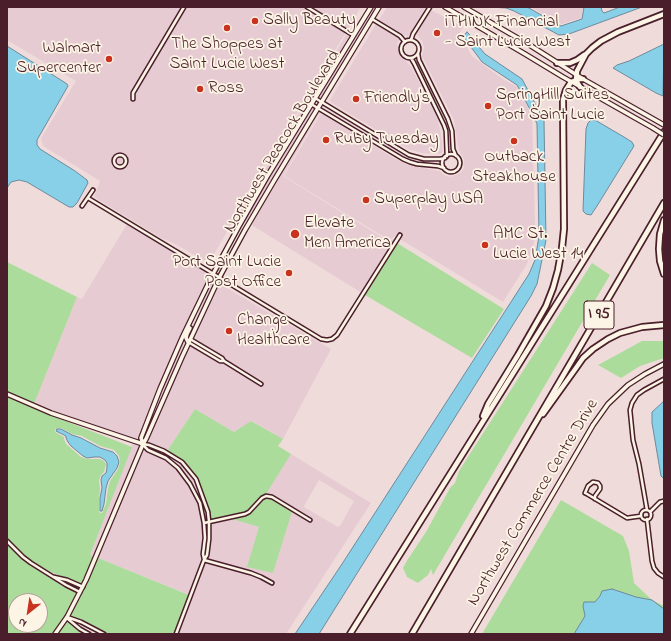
<!DOCTYPE html>
<html>
<head>
<meta charset="utf-8">
<style>
	body { margin:0 }
	#map { position:relative; width:671px; height:641px; overflow:hidden; background:#efdcda; font-family:"Indie Flower",sans-serif }
	canvas { display:block }
	.frame { position:absolute; inset:0; border:8px solid #4a1f2b; pointer-events:none }
	.north { position:absolute; left:8px; top:593px; width:40px; height:40px; box-sizing:border-box; background:#fcf5e5; border:1px solid #b59f9b; border-radius:50%; rotate:210deg; font-size:11px; font-weight:700; line-height:16px; text-align:center; color:#4a1f2b }
	.north::after { content:''; display:block; margin:auto; width:14px; height:18px; background:#c8321e; clip-path:polygon(50% 0,100% 100%,50% 72%,0 100%) }
</style>
</head>
<body>
<div id="map">
<canvas width="671" height="641"></canvas>
<div class="frame"></div>
<div class="north">N</div>
</div>
<script>
const ctx = document.querySelector('canvas').getContext('2d');
ctx.lineJoin = 'round';
function paint(path, color) { ctx.fillStyle = color; ctx.fill(path, 'evenodd'); }
const toPath = rows => new Path2D(rows.map(r => 'M' + r).join(''));
function strokePath(path, color, width, dash) { ctx.strokeStyle = color; ctx.lineWidth = width; ctx.lineCap = dash ? 'butt' : 'round'; ctx.setLineDash(dash || []); ctx.stroke(path); }
function label(font, color, halo, rows, align = 'center') {
  ctx.font = font + ' "Indie Flower",sans-serif'; ctx.lineWidth = 3.5; ctx.setLineDash([]); ctx.textBaseline = 'middle'; ctx.strokeStyle = halo; ctx.fillStyle = color; for (const [text, x, y, turn = 0] of rows) {
    ctx.save(); ctx.translate(x, y); ctx.rotate((+turn || 0) * Math.PI / 180); ctx.textAlign = isNaN(turn) ? turn : align; if (halo) ctx.strokeText(text, 0, 0); ctx.fillText(text, 0, 0); ctx.restore();
  }
}
const built = toPath([
	[7,7,361,7,252,188,209,263,175,244,161,238,94,197,100,181,43,146,41,138,76,81,7,40],
	[372,7,377,7,321,100,317,98],
	[387,7,426,7,408,37,379,20],
	[530,7,583,7,581,18,562,24,559,23],
	[431,10,463,27,459,34,472,56,504,80,516,86,532,115,535,221,534,243,527,264,503,302,395,236,389,240,284,176,320,115,324,115,395,159,411,166,440,171,444,175,451,177,460,173,464,168,464,159,459,151,454,120,422,56,424,47,422,41,417,35,416,34],
	[376,24,398,37,400,39,397,44,399,54,406,61,412,68,438,120,441,135,443,151,441,154,422,153,408,149,332,103,330,100],
	[347,33,351,36,267,174,241,219,237,216,253,189],
	[312,106,315,108,247,223,244,220],
	[318,110,323,113,319,114,283,176,388,241,390,241,395,238,396,238,362,293,250,224],
	[127,224,206,272,204,275,209,278,181,336,139,438,140,441,52,412,34,404,77,297,82,299],
	[212,279,216,282,188,338,188,335,198,314,199,306],
	[218,283,331,349,283,439,252,421,234,432,195,409,167,451,150,443,146,443,148,440,189,345,219,363,224,363,261,386,263,383,226,360,223,357,192,338],
	[185,336,186,342,144,440,143,438,162,389],
	[133,443,140,445,95,557,90,555],
	[147,446,163,453,181,464,194,480,206,513,207,521,206,521,202,502,191,482,179,467,167,457,149,448],
	[143,447,147,452,165,460,177,469,188,485,199,504,202,523,203,538,202,554,202,560,190,595,98,558],
	[291,454,371,503,286,634,178,634,205,562,251,575,261,578,272,585,274,582,262,575,252,571,207,559,209,555,211,539,211,523,232,519,259,527,273,573,292,512,310,522,312,520,273,496,265,494],
	[319,480,354,501,340,526,338,527,304,507,304,506]
]);
const green = toPath([
	[397,243,504,309,472,358,365,295],
	[7,262,77,297,34,404,7,392],
	[592,263,610,275,433,575,431,569,428,575,418,583,407,577,403,568,408,559,426,532,450,488,455,483,459,471],
	[642,341,664,341,664,358,640,366,621,378,598,365],
	[7,396,50,415,132,447,90,555,95,557,82,584,53,573,35,564,25,556,7,538],
	[56,428,61,428,72,434,82,436,100,446,114,450,119,456,120,462,118,469,110,481,108,488,106,504,102,513,100,513,99,511,99,498,100,489,99,480,101,475,104,472,106,464,104,461,100,459,87,459,81,457,66,444,64,439,64,437,55,432,55,430],
	[195,409,234,432,251,421,283,439,278,446,291,454,266,494,261,497,248,511,245,512,211,520,209,511,197,478,183,461,167,451],
	[266,498,271,499,292,512,273,573,247,567,259,527,232,519,250,514,263,500],
	[561,500,623,536,629,551,634,583,652,600,664,606,664,634,482,634],
	[7,544,20,557,30,565,61,585,78,594,65,616,53,634,7,634],
	[16,601,40,601,40,625,16,625],
	[98,558,189,595,174,634,107,634,82,620,69,616,80,597],
	[67,620,79,630,85,634,57,634]
]);
const water = toPath([
	[489,7,527,7,561,26,582,19,584,7,601,7,602,11,604,13,620,7,642,7,569,34,559,35,514,11,506,8,489,7],
	[467,32,469,34,479,47,485,54,522,79,544,120,546,240,537,284,531,296,319,634,295,634,342,564,529,274,535,260,539,236,537,124,534,117,517,85,482,62,465,39,465,34,467,32],
	[664,44,663,96,656,93,613,68,617,65,629,61,664,44],
	[7,46,64,82,67,84,68,86,37,140,37,145,40,149,75,171,87,180,88,183,77,203,73,207,69,207,27,182,19,180,11,182,7,188,7,46],
	[591,120,595,120,624,137,632,142,634,146,597,206,591,215,586,214,583,211,586,129,588,123,591,120],
	[663,402,664,402,664,479,661,476,652,423,652,412,663,402],
	[57,429,61,429,72,435,81,438,100,448,113,452,117,456,119,462,117,468,108,481,106,488,104,504,102,511,100,511,100,498,102,488,101,480,102,476,106,473,107,468,107,463,105,460,100,457,94,457,87,458,83,456,71,446,68,442,66,438,66,436,56,431,57,429],
	[612,589,636,597,652,600,664,609,664,634,574,634,585,616,583,606,584,602,595,602,600,596,602,591,612,589]
]);
const street = toPath([
	[307,7,353,35],
	[372,19,400,36,405,42],
	'401 49a9 9 0 1 1 18 0a9 9 0 1 1-18 0Z',
	[411,40,413,34,430,7],
	[418,54,419,60,448,119,452,131,453,149,456,156],
	[411,58,414,63,444,125,446,131,447,156],
	[315,98,409,155,424,159,440,159,445,158],
	[133,99,133,93,184,7],
	[311,104,403,159,410,162,417,164,438,166,444,168],
	'442 163a9 9 0 1 1 18 0a9 9 0 1 1-18 0Z',
	'114 161a6 6 0 1 1 12 0a6 6 0 1 1-12 0Z',
	[88,198,321,339,327,340,332,339,337,335,400,235],
	[82,206,93,190],
	[190,339,222,358,224,361,261,384],
	[188,342,220,361,224,361],
	[143,444,149,445,164,451,182,462,196,479,208,512,209,522,209,539,207,555,204,560,176,634],
	[143,445,148,450,166,458,178,468,190,484,200,503,204,523,205,538,203,554,204,559],
	[595,499,595,496,600,489,600,486,598,483,593,482,588,486,585,493,587,494,627,518,641,516],
	[647,510,639,464,633,440,630,410,632,403,637,395,644,390,664,379],
	'641 515a5 5 0 1 1 10 0a5 5 0 1 1-10 0Z',
	[650,512,660,502,664,501],
	[647,519,652,561,654,568,658,573,664,577],
	[204,523,245,514,249,512,262,498,266,496,272,497,310,520],
	[7,541,23,557,31,563,66,585,80,592],
	[204,560,251,573,261,577,272,583],
	[54,577,67,580,83,587],
	[67,617,81,622,104,634],
	[68,619,80,629,89,634]
]);
const secondary = toPath([
	[445,7,525,54,563,77,653,128],
	[464,7,528,44,583,79,664,125],
	[188,342,186,338,187,334,190,328],
	[7,394,51,413,143,444],
	[143,444,141,438,160,389,183,336,213,274,239,226,268,175,371,7],
	[55,634,67,617,86,580,143,444,146,439,182,357,219,278,245,230,275,179,379,7],
	[471,634,593,425,608,404,628,385,645,374,664,364]
]);
const highway = toPath([
	[557,63,570,63,577,60,584,55],
	[580,87,576,80,577,71,586,54,592,48,601,41,618,32,664,14],
	[664,220,660,234,659,249,660,261,664,274],
	[543,414,576,368,583,358,593,349,608,339,620,333,642,327,664,325],
	[483,416,488,404,518,355,546,306,553,288,558,270,562,248,564,229,563,100,566,90,571,82,579,79,583,79],
	[350,634,664,132],
	[412,634,664,203]
]);
const secondaryBridge = toPath([
	[653,128,664,135]
]);
const markers = [
	[255,21,4,"#c8321e"],
	[227,28,4,"#c8321e"],
	[437,33,4,"#c8321e"],
	[109,59,4,"#c8321e"],
	[200,89,4,"#c8321e"],
	[356,99,4,"#c8321e"],
	[488,106,4,"#c8321e"],
	[326,140,4,"#c8321e"],
	[514,141,4,"#c8321e"],
	[366,200,4,"#c8321e"],
	[295,234,5,"#c8321e"],
	[485,245,4,"#c8321e"],
	[289,273,4,"#c8321e"],
	[229,331,4,"#c8321e"]
];
const shields = [
	[599,315,30]
];
const shieldNames = [
	["I 95",599,315]
];
const poiNames = [
	["Sally Beauty",263,21],
	["iTHINK Financial",445,23],
	["- Saint Lucie West",445,43],
	["The Shoppes at",227,45,"center"],
	["Saint Lucie West",227,65,"center"],
	["Walmart",101,49,"right"],
	["Supercenter",101,69,"right"],
	["Ross",208,89],
	["SpringHill Suites",496,96],
	["Port Saint Lucie",496,116],
	["Friendly's",364,99],
	["Ruby Tuesday",334,140],
	["Outback",514,158,"center"],
	["Steakhouse",514,178,"center"],
	["Superplay USA",374,200],
	["Elevate",304,224],
	["Men America",304,244],
	["AMC St.",493,235],
	["Lucie West 14",493,255],
	["Port Saint Lucie",281,263,"right"],
	["Post Office",281,283,"right"],
	["Change",237,321],
	["Healthcare",237,341]
];
const streetNames = [
	["Northwest Peacock Boulevard",283,142,-59],
	["Northwest Commerce Centre Drive",534,503,-59]
];
paint(built, '#e6cbd3');
paint(green, '#acdc9c');
paint(water, '#87d0e8');
strokePath(water, '#6f899c', 1);
strokePath(street, '#4a1f2b', 5.5);
strokePath(secondary, '#4a1f2b', 6);
strokePath(highway, '#4a1f2b', 8);
strokePath(street, '#fcf5e5', 2.5);
strokePath(secondary, '#fcf5e5', 3.5);
strokePath(highway, '#fcf5e5', 4.5);
strokePath(secondaryBridge, '#4a1f2b', 6, []);
strokePath(secondaryBridge, '#fcf5e5', 3.5);
for (const [x, y, r, color] of markers) { const dot = new Path2D(); dot.arc(x, y, r, 0, 2 * Math.PI); ctx.fillStyle = color; ctx.fill(dot); strokePath(dot, '#fcf5e5', 1.5); }
for (const [x, y, w] of shields) { const box = new Path2D(); box.roundRect(x - w / 2, y - 14, w, 28, 3); ctx.fillStyle = '#fcf5e5'; ctx.fill(box); strokePath(box, '#4a1f2b', 1); }
label('bold 16px', '#4a1f2b', null, shieldNames);
label('17px', '#4a1f2b', '#fcf5e5', poiNames, 'left');
label('17px', '#4a1f2b', '#fcf5e5', streetNames);
</script>
</body>
</html>
